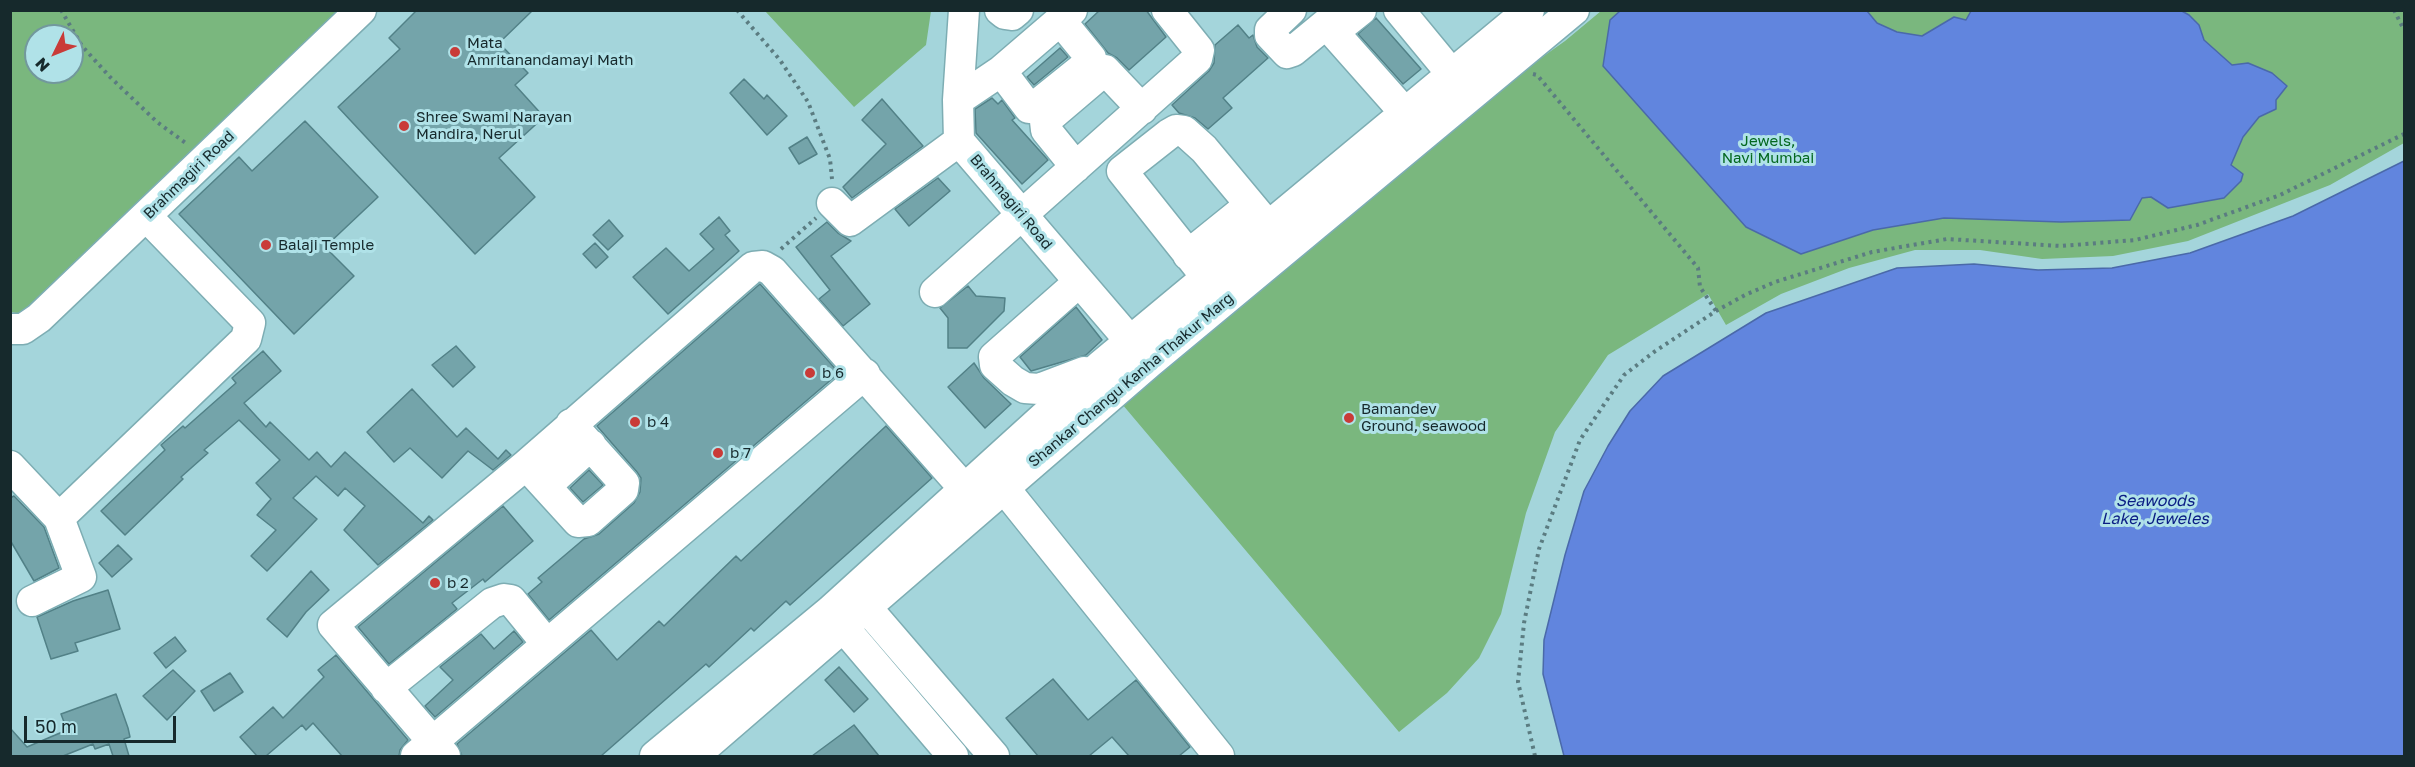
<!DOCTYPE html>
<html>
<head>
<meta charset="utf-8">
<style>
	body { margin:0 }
	#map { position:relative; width:2415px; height:767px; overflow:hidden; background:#a4d5db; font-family:"Golos Text",sans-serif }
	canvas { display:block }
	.frame { position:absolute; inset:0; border:12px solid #16292c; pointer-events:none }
	.north { position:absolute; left:24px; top:24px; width:60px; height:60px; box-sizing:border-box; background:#b0e2e8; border:2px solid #72989d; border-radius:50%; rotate:227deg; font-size:16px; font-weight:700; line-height:24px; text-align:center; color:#16292c }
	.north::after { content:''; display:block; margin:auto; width:21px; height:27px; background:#c93b38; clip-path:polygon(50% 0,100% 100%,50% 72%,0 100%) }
	.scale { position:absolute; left:24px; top:716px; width:152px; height:27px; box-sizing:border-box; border:3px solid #16292c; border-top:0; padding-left:8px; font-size:18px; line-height:21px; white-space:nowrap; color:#16292c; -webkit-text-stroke:4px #b0e2e8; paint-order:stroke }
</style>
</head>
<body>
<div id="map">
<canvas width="2415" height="767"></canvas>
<div class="frame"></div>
<div class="north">N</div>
<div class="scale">50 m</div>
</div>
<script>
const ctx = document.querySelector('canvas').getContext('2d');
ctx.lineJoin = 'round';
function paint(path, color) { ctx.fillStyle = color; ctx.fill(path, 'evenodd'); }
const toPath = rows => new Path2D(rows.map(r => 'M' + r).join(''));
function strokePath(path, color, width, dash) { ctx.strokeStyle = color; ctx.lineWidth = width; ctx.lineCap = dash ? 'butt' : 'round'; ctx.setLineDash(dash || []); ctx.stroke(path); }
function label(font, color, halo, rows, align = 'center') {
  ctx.font = font + ' "Golos Text",sans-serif'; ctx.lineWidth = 6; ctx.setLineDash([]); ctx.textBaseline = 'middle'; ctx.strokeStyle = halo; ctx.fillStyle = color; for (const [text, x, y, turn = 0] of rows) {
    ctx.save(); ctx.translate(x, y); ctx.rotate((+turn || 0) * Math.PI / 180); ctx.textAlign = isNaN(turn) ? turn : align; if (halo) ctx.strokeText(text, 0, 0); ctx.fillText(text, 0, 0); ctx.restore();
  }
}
const green = toPath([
	[11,11,350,11,206,158,21,314,11,312],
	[36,36,72,36,72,72,36,72],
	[765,11,931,11,926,45,854,107],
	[1601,11,2404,11,2404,143,2330,185,2188,241,2113,256,2042,259,1980,250,1915,250,1849,268,1781,294,1726,325,1708,294,1608,355,1555,432,1526,513,1501,614,1479,658,1447,693,1399,732,1122,404,1510,80,1565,41]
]);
const water = toPath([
	[2180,10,2189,15,2199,25,2204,40,2232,65,2248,63,2272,73,2287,86,2276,100,2276,109,2259,117,2243,137,2231,165,2243,174,2241,181,2224,198,2168,208,2151,197,2142,198,2130,220,2061,222,1944,218,1873,230,1801,254,1746,227,1603,66,1610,20,1620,11,1867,11,1877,23,1897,32,1922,36,1954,17,1966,20,1971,11,2180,10],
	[2404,161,2404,756,1564,756,1543,674,1544,640,1565,555,1584,491,1608,446,1630,411,1663,376,1766,313,1897,268,1974,264,2038,270,2112,268,2190,253,2293,216,2404,161]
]);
const building = toPath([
	[417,10,533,10,499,43,528,73,515,85,544,117,499,158,535,197,475,254,338,107,400,49,389,38,417,10],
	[1100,10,1146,10,1166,37,1129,70,1117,58,1108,53,1085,24,1100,10],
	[1376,18,1421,69,1403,84,1358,34,1376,18],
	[1238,25,1249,38,1253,35,1257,47,1268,58,1223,98,1232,108,1208,129,1195,118,1179,113,1172,105,1209,71,1214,63,1215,45,1238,25],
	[1060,48,1068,57,1034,85,1027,77,1060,48],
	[744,79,764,99,767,95,787,116,767,135,730,93,744,79],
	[992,98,998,104,1002,100,1015,118,1012,120,1048,160,1022,184,976,133,975,109,992,98],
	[882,99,923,146,852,198,843,187,886,144,862,120,882,99],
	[305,121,378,197,325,247,354,276,294,334,179,214,239,157,252,171,305,121],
	[807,137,817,154,799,164,789,148,807,137],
	[938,178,950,191,909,226,895,209,938,178],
	[719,217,730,231,725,235,739,251,668,314,633,277,666,248,689,271,714,249,700,234,719,217],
	[609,220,623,236,608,250,593,235,609,220],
	[827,222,838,233,851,241,831,256,870,304,843,326,819,299,830,290,796,247,827,222],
	[595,243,608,257,596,268,583,254,595,243],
	[760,284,839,373,549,620,528,594,542,582,538,578,584,539,599,534,634,503,640,492,641,478,637,472,597,426,760,284],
	[968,286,976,296,1005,298,1004,311,967,348,948,348,948,318,940,308,968,286],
	[1076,307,1102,340,1086,355,1031,371,1020,357,1076,307],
	[456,346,475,367,453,387,432,365,456,346],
	[263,351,281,371,244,403,266,427,270,422,309,460,317,452,331,467,345,452,423,523,429,516,433,520,378,565,344,530,365,506,345,488,338,496,316,476,293,498,317,519,267,571,251,556,276,530,257,515,271,499,256,483,280,460,239,420,204,450,208,453,181,477,183,479,125,535,101,511,165,450,161,445,183,426,185,428,236,383,232,378,263,351],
	[974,363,984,378,1011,404,985,428,948,387,974,363],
	[412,389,457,437,466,428,498,459,506,450,511,455,493,470,468,451,442,478,410,448,394,462,367,432,412,389],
	[886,426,932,478,790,605,786,601,754,631,751,628,709,667,706,664,601,756,462,756,457,744,591,630,617,660,659,621,664,626,736,556,741,561,886,426],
	[589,470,603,485,583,502,570,488,589,470],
	[14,496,44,527,59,568,34,581,10,540,10,498,14,496],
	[503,506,533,541,485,582,483,579,452,603,457,609,389,664,358,627,503,506],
	[118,545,132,559,112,577,99,563,118,545],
	[311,571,329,590,306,612,287,637,267,619,311,571],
	[108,590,120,629,75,643,78,651,51,659,37,617,73,601,108,590],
	[514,631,523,642,435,717,425,706,453,680,440,667,481,634,494,649,514,631],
	[175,637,186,651,166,668,154,653,175,637],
	[336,655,408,740,400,750,399,756,342,756,313,723,306,730,302,725,266,756,257,756,240,737,273,707,283,718,324,677,318,670,336,655],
	[839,667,868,699,854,712,825,680,839,667],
	[173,670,195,691,167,720,143,696,173,670],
	[230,673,243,692,214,711,201,691,230,673],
	[1053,679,1088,720,1136,680,1190,747,1179,756,1129,756,1112,737,1089,756,1038,756,1006,718,1053,679],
	[116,694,128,728,130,737,124,739,129,756,113,756,109,744,95,749,93,744,63,756,10,756,10,728,27,747,67,730,61,714,116,694],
	[854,725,879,756,812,756,854,725]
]);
const path = toPath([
	[61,10,82,46,110,77,157,122,187,144],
	[737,10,780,60,808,102,830,159,832,179],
	[2394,10,2404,30],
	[1533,74,1537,75,1698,268,1700,287,1716,311],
	[781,249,816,218],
	[1535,756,1518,682,1524,623,1539,549,1580,440,1624,375,1654,352,1716,311,1745,295,1775,282,1872,252,1947,239,2061,246,2135,240,2197,225,2280,195,2404,134]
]);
const minor = toPath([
	[964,10,958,100,959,141,1143,356],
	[1000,10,1005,14,1012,15,1018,10],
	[1291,10,1270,30,1270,35,1287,53,1293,51,1343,10],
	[1361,10,1336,30,1336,35,1406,114],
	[1399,10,1465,90],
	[1001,71,1029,108,1033,108,1084,67,1091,58,1060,20],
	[958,100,1001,71,1072,10],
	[1076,167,1046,130,1045,121,1105,70,1142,109],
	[832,203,850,221,959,141],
	[1188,255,1250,205],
	[1208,279,1122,171,1169,134,1176,130,1184,131,1204,149,1269,227],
	[1079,282,994,357,995,365,1013,381,1025,388,1039,389,1084,372],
	[935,292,1197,59,1199,50,1167,10],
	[10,329,23,329,39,318,361,10],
	[526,465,578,522,588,521,623,490,624,483,571,424],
	[10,466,59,518,81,577,32,601],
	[992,473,1219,756],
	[546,486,591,445],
	[59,518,246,339,250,323,146,216],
	[854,593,994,756],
	[833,615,953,756],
	[386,688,492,603,504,599,511,600,547,644],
	[416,756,865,374],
	[445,756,333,625,526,465,753,267,763,266,772,271,977,503],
	[655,756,830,611,1100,366,1529,10],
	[694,756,1149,363,1574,10]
]);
const markers = [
	[455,52,6,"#c93b38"],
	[404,126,6,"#c93b38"],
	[266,245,6,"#c93b38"],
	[810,373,6,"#c93b38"],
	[1349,418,6,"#c93b38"],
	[635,422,6,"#c93b38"],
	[718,453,6,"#c93b38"],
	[435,583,6,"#c93b38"]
];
const poiNames = [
	["Mata",467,43],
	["Amritanandamayi Math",467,60],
	["Shree Swami Narayan",416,117],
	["Mandira, Nerul",416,134],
	["Balaji Temple",278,245],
	["b 6",822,373],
	["Bamandev",1361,409],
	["Ground, seawood",1361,426],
	["b 4",647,422],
	["b 7",730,453],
	["b 2",447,583]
];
const parkNames = [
	["Jewels,",1768,141],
	["Navi Mumbai",1768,158]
];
const streetNames = [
	["Brahmagiri Road",189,175,-44],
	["Brahmagiri Road",1011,202,50],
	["Shankar Changu Kanha Thakur Marg",1131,380,-40]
];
const waterNames = [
	["Seawoods",2155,501],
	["Lake, Jeweles",2155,519]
];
paint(green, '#7ab77e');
paint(water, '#6185de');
strokePath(water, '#4a69a9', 1.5);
paint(building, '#74a4aa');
strokePath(building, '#528187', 1.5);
strokePath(minor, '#7dadb3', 33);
strokePath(path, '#5b7c81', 4, [3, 4.5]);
strokePath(minor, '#fff', 30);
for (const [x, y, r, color] of markers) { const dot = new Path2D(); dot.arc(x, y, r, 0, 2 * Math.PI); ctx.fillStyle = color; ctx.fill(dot); strokePath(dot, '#b0e2e8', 2); }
label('15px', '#16292c', '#b0e2e8', poiNames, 'left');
label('15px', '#04681f', '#b0e2e8', parkNames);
label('15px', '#16292c', '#b0e2e8', streetNames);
label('italic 16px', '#0a1d84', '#b0e2e8', waterNames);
</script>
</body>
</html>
